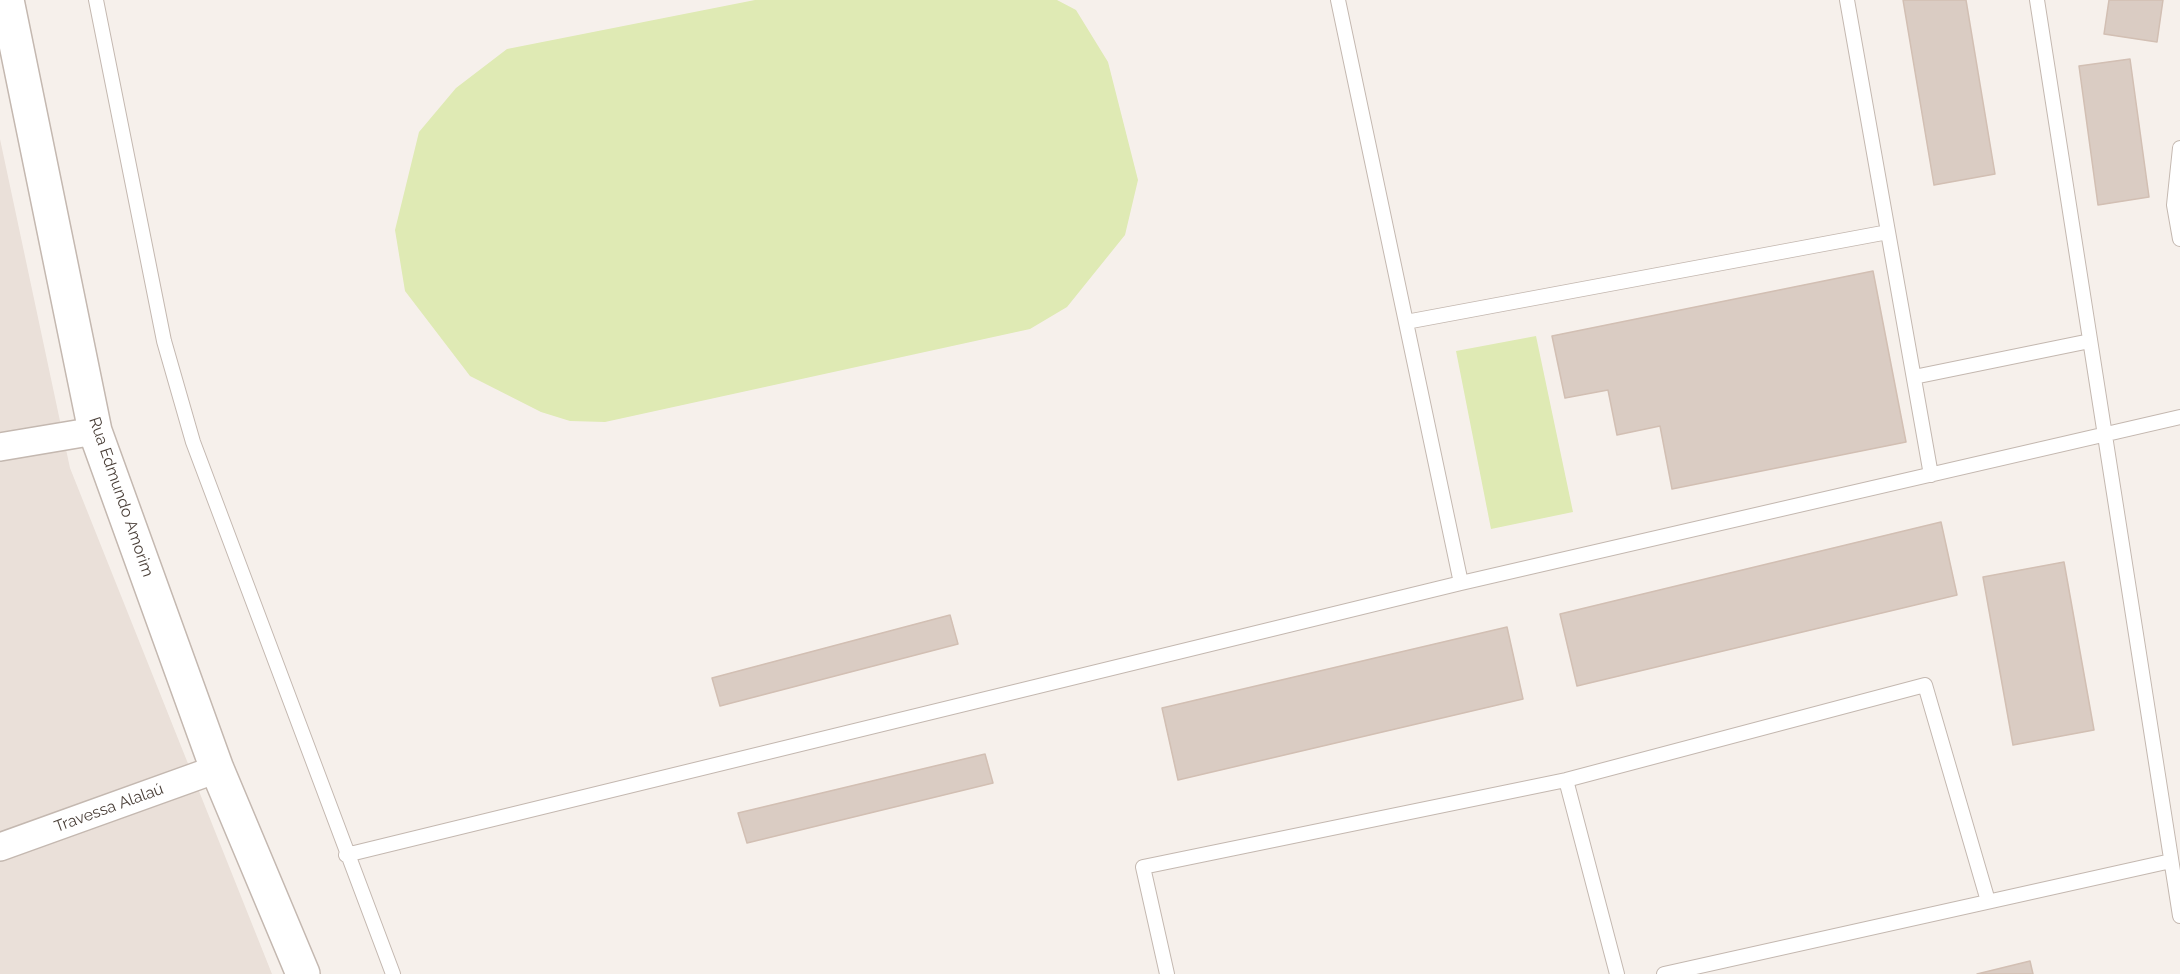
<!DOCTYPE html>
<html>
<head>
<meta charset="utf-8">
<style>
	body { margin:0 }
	canvas { display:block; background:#f6f0eb }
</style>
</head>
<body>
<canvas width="2180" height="974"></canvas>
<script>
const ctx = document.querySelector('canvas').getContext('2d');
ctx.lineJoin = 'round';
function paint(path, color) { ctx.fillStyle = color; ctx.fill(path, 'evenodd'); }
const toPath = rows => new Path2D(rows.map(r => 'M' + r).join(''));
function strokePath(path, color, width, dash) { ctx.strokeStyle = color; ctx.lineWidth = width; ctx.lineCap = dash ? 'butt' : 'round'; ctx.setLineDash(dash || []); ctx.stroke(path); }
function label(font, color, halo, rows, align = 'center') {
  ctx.font = font + ' Raleway,sans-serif'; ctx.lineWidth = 5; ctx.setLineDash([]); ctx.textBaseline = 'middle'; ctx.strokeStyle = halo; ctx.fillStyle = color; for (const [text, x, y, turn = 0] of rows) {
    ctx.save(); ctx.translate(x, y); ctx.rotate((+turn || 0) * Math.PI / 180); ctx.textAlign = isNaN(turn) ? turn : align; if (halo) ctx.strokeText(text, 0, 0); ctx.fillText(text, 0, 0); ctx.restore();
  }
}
const residential = toPath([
	[0,139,70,468,272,974,0,974]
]);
const green = toPath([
	[755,0,1057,0,1076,10,1108,62,1138,180,1125,235,1067,307,1030,329,605,422,570,421,541,412,470,376,405,291,395,230,419,132,456,88,507,49],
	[1536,336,1573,512,1491,529,1456,351]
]);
const building = toPath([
	[1903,0,1966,0,1995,174,1934,185,1903,0],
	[2109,0,2163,0,2157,42,2104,34,2109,0],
	[2130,59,2149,197,2098,205,2079,66,2130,59],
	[1873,271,1906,442,1672,489,1660,426,1617,435,1608,390,1565,398,1552,336,1873,271],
	[1941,522,1957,595,1577,686,1560,614,1941,522],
	[2064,562,2094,730,2013,745,1983,577,2064,562],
	[950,615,958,644,720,706,712,678,950,615],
	[1507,627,1523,699,1178,780,1162,708,1507,627],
	[985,754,993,783,747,843,738,813,985,754],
	[2030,961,2033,974,1977,974,2030,961]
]);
const service = toPath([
	[96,0,164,341,193,442,393,974],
	[1338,0,1461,583],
	[1847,0,1931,475],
	[2037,0,2180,916],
	[2180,148,2174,205,2180,239],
	[1406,322,1888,232],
	[1914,377,2090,341],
	[1566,780,1617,974],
	[346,855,1461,583,2180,417],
	[1167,974,1143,867,1566,780,1925,685,1988,901],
	[1664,974,2171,861]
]);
const minor = toPath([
	[0,447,95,431],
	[0,847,217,769]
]);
const tertiary = toPath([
	[7,0,95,431,217,769,303,974]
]);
const streetNames = [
	["Rua Edmundo Amorim",121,497,71],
	["Travessa Alalaú",109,808,-20]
];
paint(residential, '#eae0d9');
paint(green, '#dfeab4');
paint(building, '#daccc3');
strokePath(building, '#d2bfb3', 1.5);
strokePath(service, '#c4b8b0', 16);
strokePath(minor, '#c4b8b0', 30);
strokePath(tertiary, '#c4b8b0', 36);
strokePath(service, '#fff', 14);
strokePath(minor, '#fff', 27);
strokePath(tertiary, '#fff', 33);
label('16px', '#4a3f38', '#fff', streetNames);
</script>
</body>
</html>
